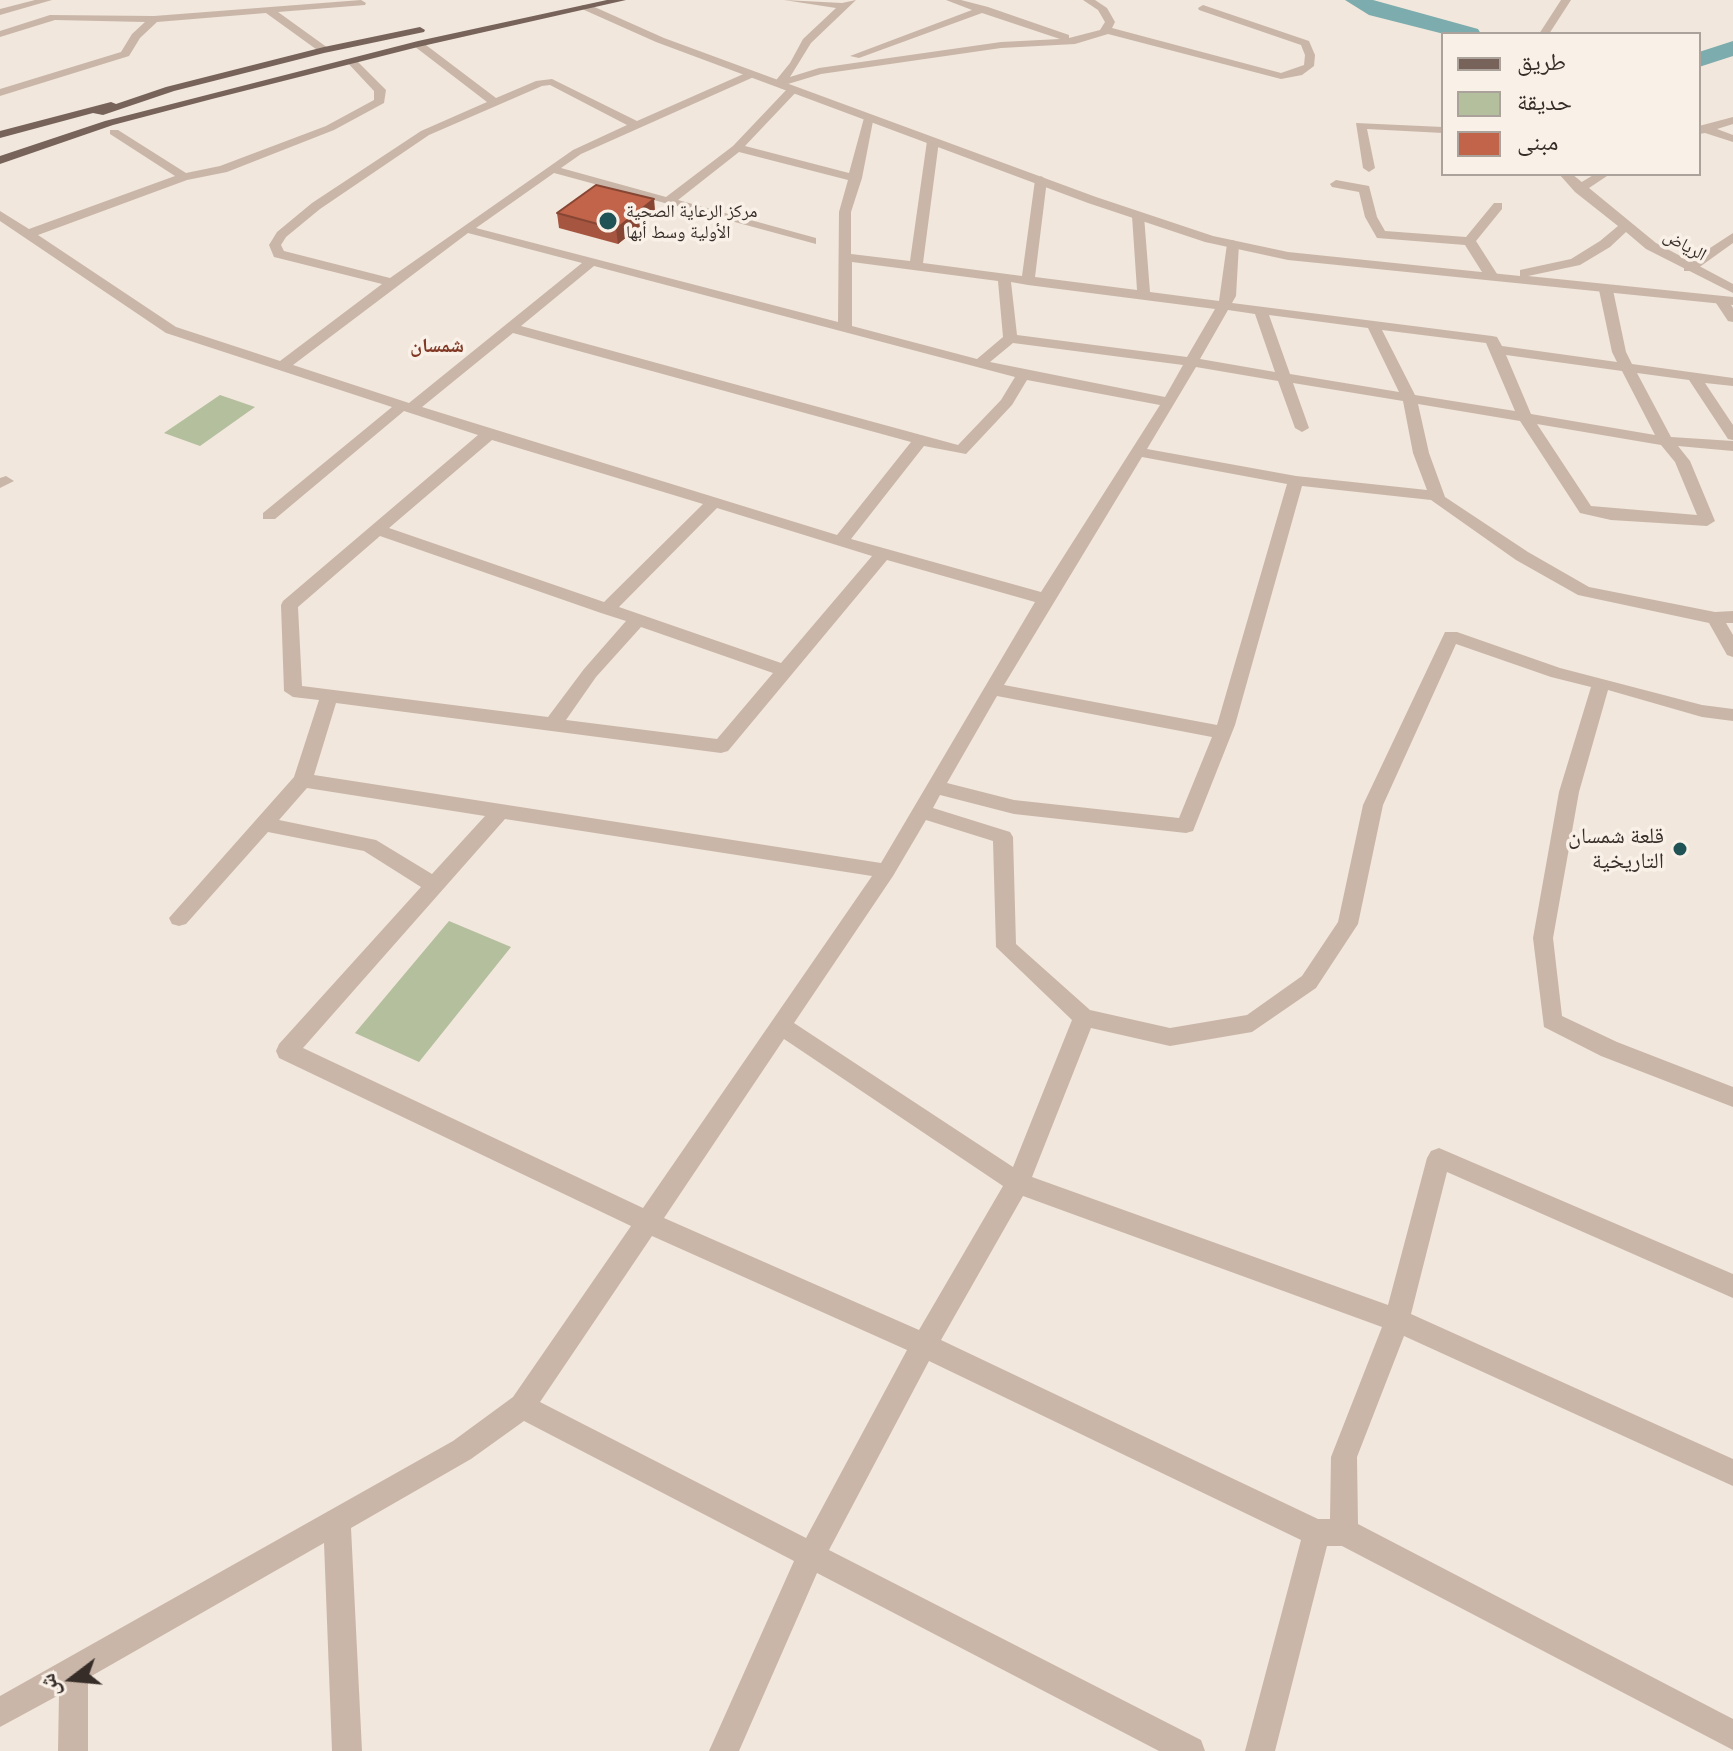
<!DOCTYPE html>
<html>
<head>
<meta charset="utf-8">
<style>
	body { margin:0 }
	#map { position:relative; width:1733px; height:1751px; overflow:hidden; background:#f1e7dc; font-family:Lato,"Noto Naskh Arabic",sans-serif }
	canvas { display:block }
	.legend { position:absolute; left:1441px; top:32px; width:260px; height:144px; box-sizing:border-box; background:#f9f1e8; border:2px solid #aba29b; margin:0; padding:10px 14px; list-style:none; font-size:24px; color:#362c28 }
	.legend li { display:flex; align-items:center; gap:16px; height:40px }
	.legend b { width:40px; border:2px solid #aba29b }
	.north { position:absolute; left:32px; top:1639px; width:80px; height:80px; -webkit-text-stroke:6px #f9f1e8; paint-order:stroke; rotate:254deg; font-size:22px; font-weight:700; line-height:32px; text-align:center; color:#362c28 }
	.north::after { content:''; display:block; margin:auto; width:28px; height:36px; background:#362c28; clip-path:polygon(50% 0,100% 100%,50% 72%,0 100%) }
</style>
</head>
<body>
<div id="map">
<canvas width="1733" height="1751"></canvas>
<ul class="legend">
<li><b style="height:10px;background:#77635a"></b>طريق</li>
<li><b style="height:22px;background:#b4bf9d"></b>حديقة</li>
<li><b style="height:22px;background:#c1644a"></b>مبنى</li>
</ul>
<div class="north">ش</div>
</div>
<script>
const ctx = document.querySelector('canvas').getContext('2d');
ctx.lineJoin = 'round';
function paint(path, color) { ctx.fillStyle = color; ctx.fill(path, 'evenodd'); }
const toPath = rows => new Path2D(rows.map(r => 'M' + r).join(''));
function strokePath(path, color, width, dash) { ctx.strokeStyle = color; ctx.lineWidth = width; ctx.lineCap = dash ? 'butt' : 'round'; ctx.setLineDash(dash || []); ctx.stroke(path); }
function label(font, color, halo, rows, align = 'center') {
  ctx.font = font + ' Lato,"Noto Naskh Arabic",sans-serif'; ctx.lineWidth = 7; ctx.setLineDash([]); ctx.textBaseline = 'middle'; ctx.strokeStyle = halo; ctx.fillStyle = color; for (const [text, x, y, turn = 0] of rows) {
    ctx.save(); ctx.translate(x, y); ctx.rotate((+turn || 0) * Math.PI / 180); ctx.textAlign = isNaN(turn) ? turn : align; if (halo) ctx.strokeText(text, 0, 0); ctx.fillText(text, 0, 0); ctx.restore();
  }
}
const green = toPath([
	[220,395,255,407,200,446,164,433],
	[449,921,511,947,419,1062,355,1033]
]);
const river = toPath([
	[1345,0,1373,0,1478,29,1481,34,1444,34,1369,15,1345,0],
	[1733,41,1733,56,1699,67,1699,52,1733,41]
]);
const minor = toPath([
	[35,0,52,0,0,15,0,9,35,0],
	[361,0,366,3,365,5,278,12,328,48,328,52,320,52,266,13,157,22,140,38,129,56,0,96,0,89,121,52,132,34,145,22,55,20,0,37,0,31,50,15,154,16,361,0],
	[784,0,842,3,856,0,811,43,790,77,819,68,1001,42,1060,39,982,13,859,58,850,56,972,10,946,0,961,0,988,7,1069,35,1069,38,1100,30,1105,22,1098,10,1083,0,1095,0,1107,8,1115,22,1112,28,1281,73,1304,65,1305,55,1301,45,1199,10,1198,8,1203,5,1309,41,1315,55,1314,66,1302,75,1281,79,1108,34,1075,44,1001,48,821,74,778,87,773,84,790,63,803,39,836,8,784,0],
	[414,42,422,42,496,98,536,81,552,79,637,121,748,72,756,72,756,76,581,154,561,168,666,197,733,146,789,87,799,89,745,146,849,173,864,118,874,116,862,178,851,212,851,254,910,261,927,141,933,138,939,141,923,263,1022,276,1035,180,1041,176,1047,180,1035,277,1137,290,1132,216,1138,212,1144,216,1150,292,1219,301,1227,244,1233,240,1239,244,1236,296,1232,303,1492,336,1497,337,1502,346,1617,362,1612,352,1599,290,1606,286,1613,290,1626,352,1632,364,1733,378,1733,386,1705,383,1733,425,1733,440,1728,439,1689,380,1637,373,1671,437,1733,441,1733,451,1678,446,1690,461,1715,521,1707,526,1611,520,1580,513,1520,421,1418,404,1429,453,1445,497,1528,552,1589,587,1715,612,1733,611,1733,623,1726,623,1733,635,1733,657,1727,655,1709,623,1578,595,1516,560,1431,500,1302,486,1235,725,1193,831,1186,833,1014,814,940,795,933,808,1010,832,1013,837,1016,944,1090,1010,1170,1028,1247,1015,1302,976,1338,922,1363,805,1445,632,1457,632,1560,668,1702,705,1733,709,1733,721,1702,717,1608,690,1579,792,1553,938,1562,1016,1617,1042,1733,1087,1733,1107,1601,1056,1544,1027,1533,938,1559,792,1591,687,1551,677,1456,644,1383,805,1358,924,1316,988,1252,1032,1170,1046,1091,1028,1032,1177,1388,1305,1427,1158,1431,1151,1439,1148,1733,1274,1733,1298,1447,1172,1411,1314,1733,1459,1733,1486,1404,1336,1357,1457,1358,1524,1733,1719,1733,1750,1342,1546,1327,1546,1275,1751,1245,1751,1301,1540,929,1361,829,1550,1201,1740,1205,1751,1159,1751,817,1573,739,1751,709,1751,794,1561,524,1421,471,1459,351,1528,362,1751,332,1751,324,1543,88,1678,88,1751,58,1751,59,1695,0,1727,0,1696,453,1441,513,1397,631,1226,279,1058,276,1051,279,1044,421,887,364,851,268,832,186,924,179,926,172,924,169,918,294,777,319,700,293,697,284,691,281,605,283,601,478,435,404,411,275,519,263,519,263,513,392,407,166,333,0,221,0,211,29,229,175,176,110,134,110,130,118,130,186,173,220,166,326,126,374,100,374,91,345,60,354,58,386,90,384,103,334,130,227,172,187,180,38,235,176,327,280,361,382,284,274,257,269,245,277,232,312,203,421,131,487,102,414,46,414,42],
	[550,85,627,125,573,150,390,278,284,251,281,245,286,237,320,209,429,135,542,86,550,85],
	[739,152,848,180,839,212,838,322,476,228,554,173,816,244,816,238,678,200,739,152],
	[468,233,582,263,409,403,293,365,468,233],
	[852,262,998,281,1003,337,977,359,852,326,852,262],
	[594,266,1015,377,1001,400,958,445,521,326,594,266],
	[1011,282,1028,285,1215,309,1187,357,1017,335,1011,282],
	[1228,310,1255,314,1275,372,1200,359,1228,310],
	[1269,315,1368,328,1399,392,1290,374,1269,315],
	[1382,330,1486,343,1515,411,1415,395,1382,330],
	[513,333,911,442,837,535,422,407,513,333],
	[1013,343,1183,365,1165,397,990,362,1013,343],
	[1506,355,1622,371,1655,435,1531,414,1506,355],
	[1196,367,1278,381,1295,428,1302,432,1309,428,1293,383,1403,401,1413,453,1427,490,1296,476,1147,449,1196,367],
	[1027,380,1160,405,1041,592,851,539,924,446,966,454,1012,405,1027,380],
	[1537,424,1661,445,1675,462,1697,515,1591,506,1537,424],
	[492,440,703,504,604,602,389,528,492,440],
	[1142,457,1287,484,1217,725,1004,685,1142,457],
	[717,508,872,556,781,663,619,607,717,508],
	[380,536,601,613,626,621,584,669,548,717,302,686,298,607,380,536],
	[887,560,1035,602,881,863,314,775,336,703,721,753,728,751,887,560],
	[641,627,773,673,717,739,566,720,596,677,641,627],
	[997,696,1212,737,1179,818,1014,800,947,783,997,696],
	[307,788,485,816,432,874,376,840,279,820,307,788],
	[505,819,872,876,643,1208,303,1048,505,819],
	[926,820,993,841,996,947,1072,1020,1013,1167,794,1023,893,876,926,820],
	[784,1039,1003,1186,919,1330,664,1218,784,1039],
	[1023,1196,1382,1327,1331,1457,1330,1519,1318,1519,941,1340,1023,1196],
	[652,1236,907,1350,806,1538,540,1402,652,1236],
	[1733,117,1733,124,1717,129,1733,135,1733,142,1705,133,1699,134,1699,126,1733,117],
	[1356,123,1443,127,1443,133,1367,129,1375,168,1369,172,1363,168,1356,123],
	[1595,174,1610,174,1583,192,1575,192,1575,186,1595,174],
	[1336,180,1369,186,1377,217,1385,231,1466,237,1494,203,1502,203,1502,209,1476,241,1499,277,1487,280,1465,245,1377,238,1365,217,1359,192,1332,187,1330,184,1336,180],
	[1733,233,1733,243,1694,271,1684,271,1684,265,1733,233],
	[1721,296,1726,297,1733,308,1733,322,1728,321,1714,300,1721,296],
	[6,476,14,481,0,488,0,478,6,476]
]);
const tertiary = toPath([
	[1561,0,1571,0,1549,34,1539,34,1561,0],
	[582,5,590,5,664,38,1096,197,1213,236,1288,252,1520,276,1520,270,1571,259,1600,241,1618,226,1575,192,1559,174,1572,174,1656,243,1733,284,1733,293,1646,249,1626,232,1610,247,1580,265,1528,276,1733,297,1733,305,1288,260,1205,242,1088,203,656,42,582,9,582,5]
]);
const primary = toPath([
	[607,0,626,0,418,47,212,99,113,125,0,164,0,156,105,121,418,41,607,0],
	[420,27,425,30,424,32,324,53,174,91,103,115,93,113,0,138,0,131,111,102,116,104,166,87,324,47,420,27]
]);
const wall = toPath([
	[654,199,655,214,618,244,559,228,557,213]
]);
const shadedWall = toPath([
	[654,199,655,214,618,244,616,229]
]);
const building = toPath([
	[596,185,654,199,616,229,557,213,596,185]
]);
const markers = [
	[608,221,10,"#1f5355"],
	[1680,849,8,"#1f5355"]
];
const farPoinames = [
	["مركز الرعاية الصحية",626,211],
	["الأولية وسط أبها",626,232]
];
const farStreetnames = [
	["الرياض",1685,245,29]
];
const farNeighbourhoodnames = [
	["شمسان",437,346]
];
const poiNames = [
	["قلعة شمسان",1664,836],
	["التاريخية",1664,861]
];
paint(green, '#b4bf9d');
paint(river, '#7cacad');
paint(minor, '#c9b6a8');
paint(tertiary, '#c9b6a8');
paint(primary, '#77635a');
paint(wall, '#a65640');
paint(shadedWall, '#874634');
paint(building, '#c1644a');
strokePath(building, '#874634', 2);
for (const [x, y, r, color] of markers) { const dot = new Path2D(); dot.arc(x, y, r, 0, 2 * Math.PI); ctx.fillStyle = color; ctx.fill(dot); strokePath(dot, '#f9f1e8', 3); }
label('18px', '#362c28', '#f9f1e8', farPoinames, 'left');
label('18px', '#362c28', '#f9f1e8', farStreetnames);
label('bold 20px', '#813925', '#f9f1e8', farNeighbourhoodnames);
label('22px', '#362c28', '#f9f1e8', poiNames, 'right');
</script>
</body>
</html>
